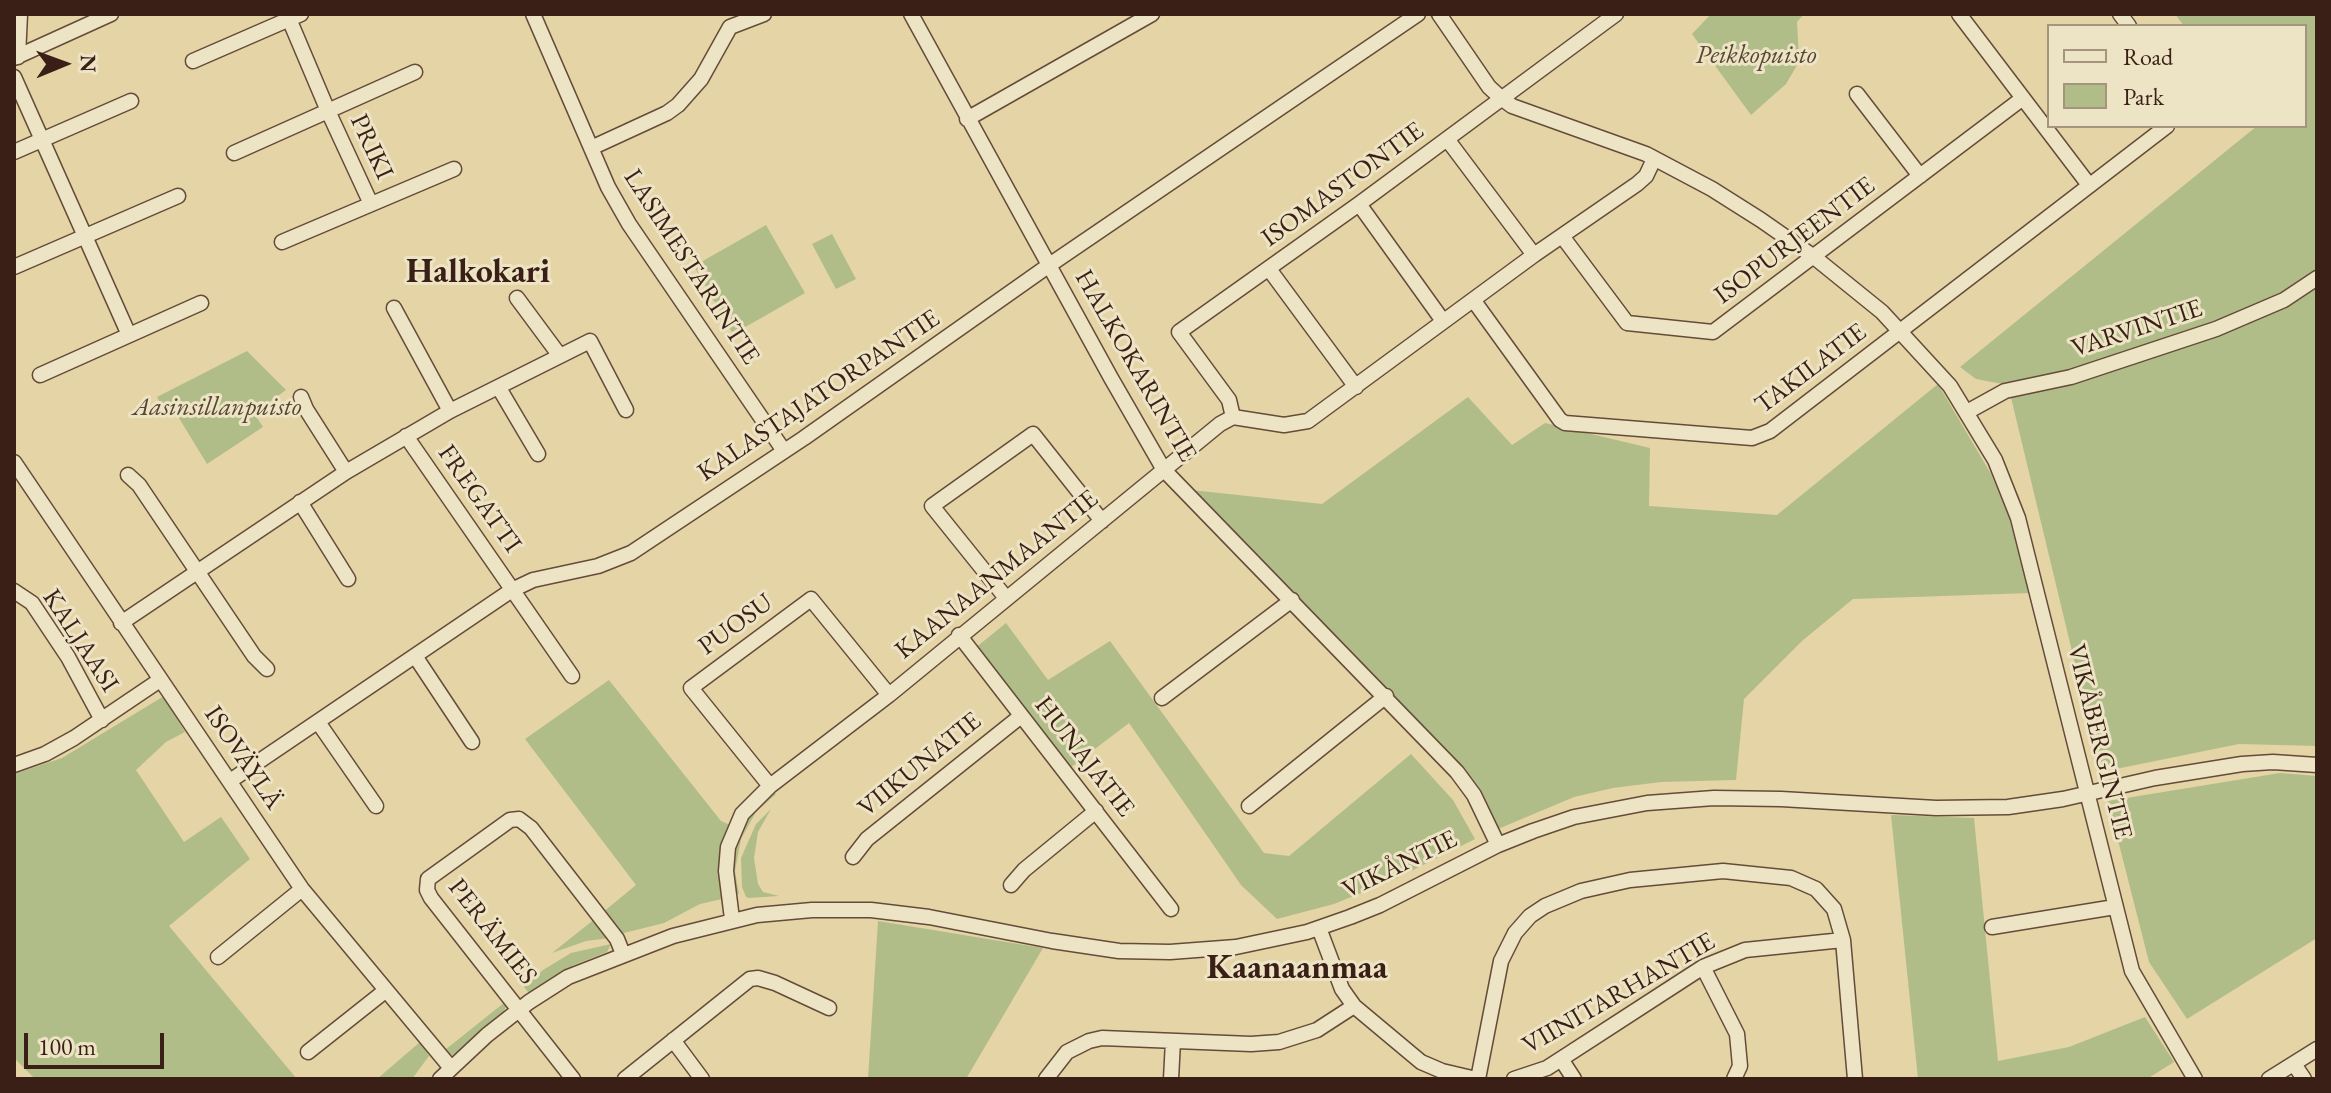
<!DOCTYPE html>
<html>
<head>
<meta charset="utf-8">
<style>
	body { margin:0 }
	#map { position:relative; width:2331px; height:1093px; overflow:hidden; background:#e4d4a6; font-family:"EB Garamond",serif }
	canvas { display:block }
	.frame { position:absolute; inset:0; border:16px solid #391f15; pointer-events:none }
	.legend { position:absolute; left:2047px; top:24px; width:260px; height:104px; box-sizing:border-box; background:#ede3c5; border:2px solid #a5957f; margin:0; padding:10px 14px; list-style:none; font-size:24px; color:#391f15 }
	.legend li { display:flex; align-items:center; gap:16px; height:40px }
	.legend b { width:40px; border:2px solid #a5957f }
	.north { position:absolute; left:24px; top:24px; width:80px; height:80px; -webkit-text-stroke:6px #ede3c5; paint-order:stroke; rotate:89deg; font-size:22px; font-weight:700; line-height:32px; text-align:center; color:#391f15 }
	.north::after { content:''; display:block; margin:auto; width:28px; height:36px; background:#391f15; clip-path:polygon(50% 0,100% 100%,50% 72%,0 100%) }
	.scale { position:absolute; left:24px; top:1033px; width:140px; height:36px; box-sizing:border-box; border:4px solid #391f15; border-top:0; padding-left:10px; font-size:24px; line-height:28px; white-space:nowrap; color:#391f15; -webkit-text-stroke:6px #ede3c5; paint-order:stroke }
</style>
</head>
<body>
<div id="map">
<canvas width="2331" height="1093"></canvas>
<div class="frame"></div>
<ul class="legend">
<li><b style="height:10px;background:#ede3c5"></b>Road</li>
<li><b style="height:22px;background:#b1bd88"></b>Park</li>
</ul>
<div class="north">N</div>
<div class="scale">100 m</div>
</div>
<script>
const ctx = document.querySelector('canvas').getContext('2d');
ctx.lineJoin = 'round';
function paint(path, color) { ctx.fillStyle = color; ctx.fill(path, 'evenodd'); }
const toPath = rows => new Path2D(rows.map(r => 'M' + r).join(''));
function strokePath(path, color, width, dash) { ctx.strokeStyle = color; ctx.lineWidth = width; ctx.lineCap = dash ? 'butt' : 'round'; ctx.setLineDash(dash || []); ctx.stroke(path); }
function label(font, color, halo, rows, align = 'center') {
  ctx.font = font + ' "EB Garamond",serif'; ctx.lineWidth = 6; ctx.setLineDash([]); ctx.textBaseline = 'middle'; ctx.strokeStyle = halo; ctx.fillStyle = color; for (const [text, x, y, turn = 0] of rows) {
    ctx.save(); ctx.translate(x, y); ctx.rotate((+turn || 0) * Math.PI / 180); ctx.textAlign = isNaN(turn) ? turn : align; if (halo) ctx.strokeText(text, 0, 0); ctx.fillText(text, 0, 0); ctx.restore();
  }
}
const green = toPath([
	[1711,14,1804,14,1797,22,1799,58,1796,67,1786,84,1751,115,1692,34],
	[2175,14,2317,14,2317,746,2239,744,2101,772,2008,385,1976,379,1960,367,2257,126,2305,126,2305,26,2184,26],
	[766,225,805,293,733,334,694,266],
	[832,234,856,279,836,289,812,244],
	[247,351,286,390,254,413,263,427,207,464,171,405,163,409,157,397],
	[1938,384,1991,474,2009,518,2032,593,1853,599,1802,641,1744,699,1736,780,1661,782,1613,788,1574,797,1498,829,1482,792,1191,490,1322,504,1468,397,1512,445,1545,423,1650,448,1649,506,1777,515],
	[1006,623,1048,680,1110,641,1264,853,1289,856,1411,754,1453,800,1475,839,1393,880,1334,904,1277,919,1241,885,1129,723,1070,768,974,649],
	[609,680,721,821,730,825,719,859,722,899,700,904,664,923,620,934,602,913,636,885,525,739],
	[164,696,185,732,166,742,136,770,184,842,221,817,250,859,169,926,297,1079,35,1079,14,1058,14,774,62,758],
	[2280,773,2317,776,2317,938,2187,1019,2149,962,2108,801],
	[772,791,776,794,756,812,741,839,735,871,739,894,733,894,730,871,737,837,753,809],
	[771,809,758,832,754,858,758,884,763,892,779,896,749,898,746,897,742,887,741,858,756,824],
	[1891,815,1974,818,1998,1061,2069,1047,2145,1017,2174,1062,2147,1079,1918,1079],
	[596,918,610,938,586,941,552,953],
	[878,921,1043,948,966,1079,868,1079],
	[611,944,607,952,574,965,529,993,524,987,543,970,571,953],
	[505,1002,507,1004,502,1016,461,1051,452,1055,447,1053,445,1050],
	[420,1042,429,1056,412,1079,377,1079]
]);
const minor = toPath([
	[287,14,328,111,371,204],
	[533,14,608,187,629,224,784,451],
	[911,14,1111,378,1164,470,1457,772,1474,795,1498,845],
	[1439,14,1489,87,1501,98,1512,106,1646,154,1712,189,1761,220,1814,257,1882,312,1950,386,1995,460,2018,518,2132,971,2195,1079],
	[1959,14,2089,185],
	[2120,14,2129,26],
	[18,57,20,14],
	[14,58,111,14],
	[193,61,301,14],
	[14,77,129,335],
	[1857,94,1920,176],
	[967,119,1152,14],
	[1447,139,1534,255],
	[591,148,667,113,678,105,701,79,730,27,764,14],
	[14,152,131,101],
	[234,153,415,72],
	[1359,204,1443,321],
	[1562,236,1627,323,1713,332,2023,98],
	[282,242,454,169],
	[14,267,178,196],
	[1269,269,1356,387],
	[517,298,560,356],
	[1474,301,1560,420,1565,423,1752,438,1770,431,2167,126],
	[394,308,450,411],
	[40,375,201,303],
	[499,388,538,454],
	[301,397,306,409,346,472],
	[1967,412,2005,391,2071,377,2216,329,2284,300,2317,278],
	[1233,417,1229,400,1179,332,1359,204,1616,14],
	[406,436,572,676],
	[14,462,302,889,451,1068],
	[128,475,139,485,254,656,267,669],
	[300,502,348,579],
	[14,591,32,603,68,657,102,720],
	[1006,598,932,506,1033,434,1102,521],
	[121,623,346,472,450,411,590,341,626,410],
	[959,635,1171,909],
	[415,656,472,742],
	[1162,698,1292,600],
	[318,722,376,806],
	[14,765,45,754,74,738,160,680],
	[230,781,512,590,533,580,598,566,631,553,804,438,1048,266,1418,14],
	[770,786,691,688,811,599,889,695],
	[1249,806,1386,696],
	[853,857,867,839,1021,716],
	[1011,885,1024,870,1096,811],
	[732,919,726,871,728,847,742,814,770,786,889,695,1220,424,1233,417,1284,425,1308,421,1534,255,1637,184,1646,176,1654,159],
	[1992,927,2115,907],
	[1319,928,1342,989,1354,1006,1421,1062,1442,1071,1476,1079],
	[218,957,302,889],
	[1703,967,1737,1034,1740,1066,1734,1079],
	[673,1040,702,1079],
	[308,1052,385,991],
	[1561,1059,1574,1079],
	[2294,1064,2304,1079],
	[440,1079,487,1035,529,1002,568,977,673,936,757,915,812,910,871,910,929,917,1052,941,1119,951,1170,952,1236,947,1307,932,1350,917,1380,905,1498,845,1533,831,1574,817,1647,803,1714,798,1781,799,1936,808,2008,807,2063,799,2155,778,2242,764,2273,762,2317,765],
	[573,1079,431,898,427,890,428,879,510,820,519,819,531,828,617,939,623,954],
	[625,1079,750,979,758,978,775,983,829,1008],
	[1046,1079,1067,1052,1089,1041,1102,1038,1251,1044,1279,1042,1317,1030,1354,1006],
	[1171,1079,1173,1041],
	[1478,1079,1501,961,1515,933,1530,916,1545,906,1581,891,1630,880,1723,871,1791,878,1816,889,1834,909,1843,940,1855,1079],
	[1514,1079,1547,1068,1561,1059,1703,967,1745,950,1843,940],
	[2269,1079,2317,1049]
]);
const parkNames = [
	["Peikkopuisto",1756,56],
	["Aasinsillanpuisto",217,408]
];
const streetNames = [
	["PRIKI",371,147,65],
	["ISOMASTONTIE",1343,185,-36],
	["ISOPURJEENTIE",1795,241,-37],
	["LASIMESTARINTIE",691,267,57],
	["VARVINTIE",2137,329,-18],
	["HALKOKARINTIE",1135,366,60],
	["TAKILATIE",1811,369,-37],
	["KALASTAJATORPANTIE",819,396,-34],
	["FREGATTI",479,499,55],
	["KAANAANMAANTIE",997,575,-39],
	["PUOSU",736,625,-36],
	["KALJAASI",80,641,57],
	["VIKÅBERGINTIE",2099,742,76],
	["HUNAJATIE",1084,757,52],
	["ISOVÄYLÄ",243,758,56],
	["VIIKUNATIE",920,765,-39],
	["VIKÅNTIE",1400,865,-26],
	["PERÄMIES",492,932,52],
	["VIINITARHANTIE",1619,994,-30]
];
const districtNames = [
	["Halkokari",478,273],
	["Kaanaanmaa",1297,969]
];
paint(green, '#b1bd88');
strokePath(minor, '#644c39', 17);
strokePath(minor, '#ede3c5', 14);
label('italic 26px', '#574632', '#ede3c5', parkNames);
label('26px', '#391f15', '#ede3c5', streetNames);
label('bold 34px', '#391f15', '#ede3c5', districtNames);
</script>
</body>
</html>
